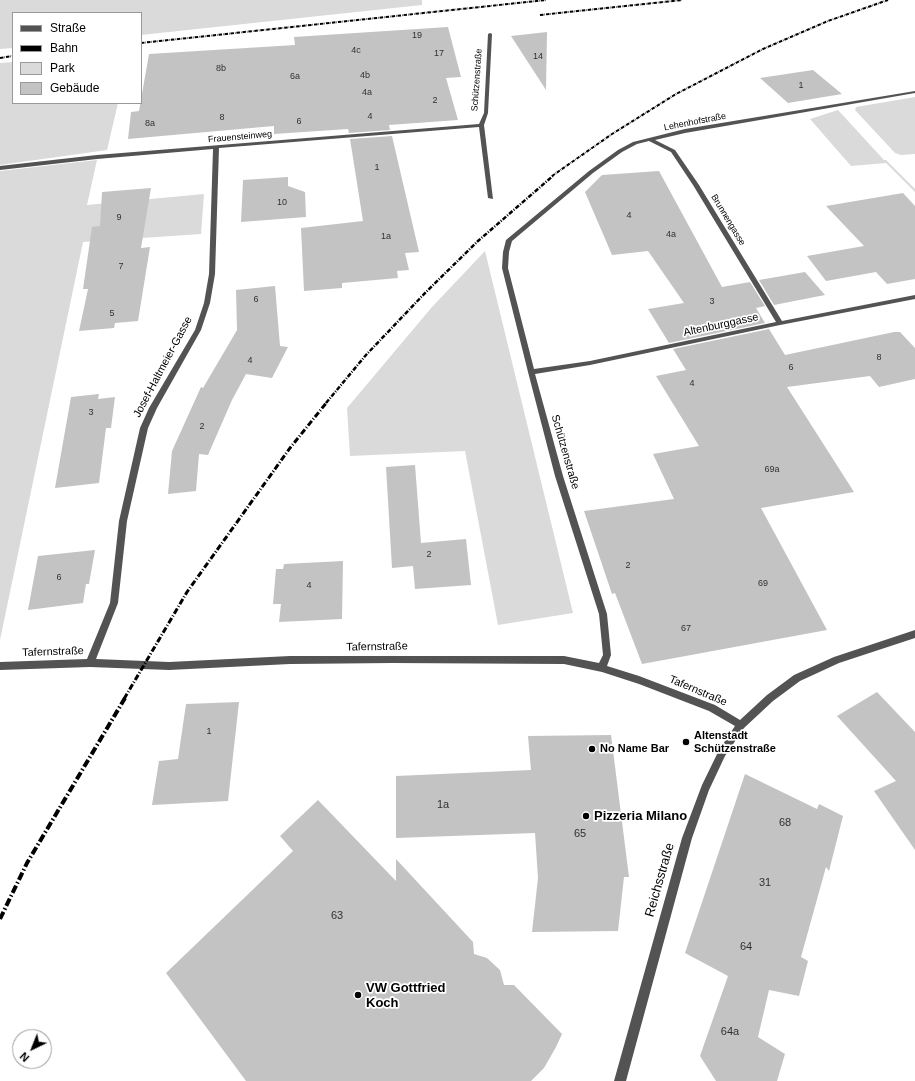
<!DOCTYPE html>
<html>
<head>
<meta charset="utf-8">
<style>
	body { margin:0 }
	#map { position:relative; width:915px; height:1081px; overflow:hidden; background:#fff; font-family:Arial,sans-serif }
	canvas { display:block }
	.legend { position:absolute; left:12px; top:12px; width:130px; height:92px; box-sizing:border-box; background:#fff; border:1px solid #999; margin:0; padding:5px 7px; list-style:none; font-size:12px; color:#000 }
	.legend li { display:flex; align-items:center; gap:8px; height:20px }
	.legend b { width:20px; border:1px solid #999 }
	.north { position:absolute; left:12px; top:1029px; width:40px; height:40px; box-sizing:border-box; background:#fff; border:1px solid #999; border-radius:50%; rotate:223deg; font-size:11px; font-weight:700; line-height:16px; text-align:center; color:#000 }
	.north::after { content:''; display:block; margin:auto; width:14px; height:18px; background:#000; clip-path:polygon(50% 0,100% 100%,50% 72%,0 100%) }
</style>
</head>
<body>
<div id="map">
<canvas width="915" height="1081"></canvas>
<ul class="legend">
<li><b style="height:5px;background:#535353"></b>Straße</li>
<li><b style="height:5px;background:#000"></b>Bahn</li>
<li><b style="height:11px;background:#dadada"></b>Park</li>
<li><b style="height:11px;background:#c3c3c3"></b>Gebäude</li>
</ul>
<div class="north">N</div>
</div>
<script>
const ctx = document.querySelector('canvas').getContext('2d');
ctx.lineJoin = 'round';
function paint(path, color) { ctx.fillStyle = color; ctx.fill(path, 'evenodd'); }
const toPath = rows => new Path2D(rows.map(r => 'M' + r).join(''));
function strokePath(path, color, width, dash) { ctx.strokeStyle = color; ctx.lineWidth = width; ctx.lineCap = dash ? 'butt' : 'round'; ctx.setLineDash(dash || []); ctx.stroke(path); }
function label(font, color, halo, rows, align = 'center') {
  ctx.font = font + ' Arial,sans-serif'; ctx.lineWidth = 3.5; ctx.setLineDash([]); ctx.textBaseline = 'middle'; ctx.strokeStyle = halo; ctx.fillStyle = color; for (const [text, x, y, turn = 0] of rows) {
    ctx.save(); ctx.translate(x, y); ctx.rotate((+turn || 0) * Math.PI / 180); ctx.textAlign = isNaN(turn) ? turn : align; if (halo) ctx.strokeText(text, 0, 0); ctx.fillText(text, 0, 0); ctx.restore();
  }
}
const green = toPath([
	[0,0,422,0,422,5,141,35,141,13,13,13,13,48,0,49],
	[13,62,13,103,118,103,107,150,0,165,0,63],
	[915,97,915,154,901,155,895,153,855,110,856,107],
	[838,110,884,160,886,160,915,189,915,192,886,163,851,166,810,119],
	[97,160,87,205,204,194,201,234,83,242,0,640,0,171],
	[485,251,573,613,498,625,465,451,350,456,347,408,432,307]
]);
const building = toPath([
	[448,27,461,77,446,78,458,120,389,125,390,130,349,133,348,129,274,134,274,126,128,139,131,112,139,111,149,54,295,45,294,37],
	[547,32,546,90,511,36],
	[813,70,842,94,788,103,760,78],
	[392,136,419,252,405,253,409,270,397,271,398,278,342,283,342,288,304,291,301,228,363,221,350,139],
	[659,171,722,287,750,282,765,306,756,308,765,323,669,343,648,309,684,303,648,251,612,255,585,192,602,175],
	[288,177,288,186,305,192,306,217,241,222,243,180],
	[151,188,141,248,150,247,138,321,115,323,114,328,79,331,88,289,83,289,92,227,100,226,102,192],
	[903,193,915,206,915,279,887,284,876,272,826,281,807,256,864,246,826,206],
	[805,272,825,295,774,305,759,280],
	[275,286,280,346,288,347,272,378,246,374,232,400,208,455,199,454,196,491,168,494,172,451,201,387,203,388,237,330,236,290],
	[769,329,785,355,894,332,900,332,915,348,915,379,879,387,870,376,787,387,854,492,761,508,827,630,642,664,615,593,612,594,584,511,674,499,653,454,699,446,656,376,686,370,673,349],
	[99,394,98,399,115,397,111,428,106,428,99,483,55,488,71,397],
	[415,465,421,543,466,539,471,585,415,589,413,566,392,568,386,467],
	[95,550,89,584,86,584,83,603,28,610,38,556],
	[343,561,342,619,279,622,281,604,273,604,276,569,283,569,284,564],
	[877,692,915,732,915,850,874,791,896,781,837,716],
	[239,702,228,801,152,805,159,761,178,759,186,704],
	[611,735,629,877,624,877,618,931,532,932,538,878,535,833,396,838,396,776,531,770,528,736],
	[745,774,817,809,819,804,843,816,829,871,826,867,801,957,808,961,799,996,769,990,758,1037,785,1054,777,1081,716,1081,700,1056,728,976,685,953],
	[318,800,396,881,396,859,473,942,474,954,487,958,500,970,504,985,514,985,562,1034,556,1047,544,1068,531,1081,246,1081,166,973,293,851,280,836]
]);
const minor = toPath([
	[490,33,492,34,488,113,484,125,493,199,488,198,479,127,219,148,215,274,210,303,201,330,157,408,148,428,127,521,118,603,96,659,169,662,290,656,564,656,599,663,603,655,599,614,555,476,528,372,502,268,503,252,506,240,589,171,618,150,633,142,685,129,915,91,915,93,685,133,655,140,675,150,699,185,782,321,915,295,915,299,780,325,590,365,535,374,563,476,607,614,611,655,607,666,639,676,715,705,740,720,767,695,794,675,834,657,915,630,915,638,839,663,800,681,773,701,744,728,725,756,709,790,692,838,626,1081,614,1081,682,838,702,785,719,750,735,726,709,711,639,684,602,672,564,664,393,663,290,664,169,670,90,667,0,670,0,662,87,659,110,603,119,521,140,428,149,408,195,330,204,303,209,274,213,149,97,159,0,170,0,166,97,155,479,124,484,113,488,34,490,33],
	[649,141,671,152,693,185,776,322,590,361,534,369,508,268,509,252,512,241,593,173,622,152,637,144,649,141]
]);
const railFar3 = toPath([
	[540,15,682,0],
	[141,43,546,0],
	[0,58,13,56],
	[552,176,612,134,676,94,763,49,828,21,888,0]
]);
const railFar2 = toPath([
	[326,403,366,355,426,292,478,241,554,175]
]);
const railFar1 = toPath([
	[124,699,187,592,290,448,327,402]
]);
const rail = toPath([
	[0,919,27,863,125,698]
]);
const markers = [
	[686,742,4,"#000"],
	[592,749,4,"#000"],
	[586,816,4,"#000"],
	[358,995,4,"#000"]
];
const numberNames = [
	["19",417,36],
	["4c",356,51],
	["17",439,54],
	["14",538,57],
	["8b",221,69],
	["4b",365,76],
	["6a",295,77],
	["1",801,86],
	["4a",367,93],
	["2",435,101],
	["4",370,117],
	["8",222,118],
	["6",299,122],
	["8a",150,124],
	["1",377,168],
	["10",282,203],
	["4",629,216],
	["9",119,218],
	["4a",671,235],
	["1a",386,237],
	["7",121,267],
	["6",256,300],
	["3",712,302],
	["5",112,314],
	["8",879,358],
	["4",250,361],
	["6",791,368],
	["4",692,384],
	["3",91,413],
	["2",202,427],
	["69a",772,470],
	["2",429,555],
	["2",628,566],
	["6",59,578],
	["69",763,584],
	["4",309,586],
	["67",686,629],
	["1",209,732]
];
const farStreetnames = [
	["Schützenstraße",477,80,-86],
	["Lehenhofstraße",695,122,-11],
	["Frauensteinweg",240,137,-5],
	["Brunnengasse",728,220,59]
];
const streetNames = [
	["Altenburggasse",721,325,-12],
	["Josef-Haltmeier-Gasse",163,367,-62],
	["Schützenstraße",565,452,74],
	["Tafernstraße",377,647,-1],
	["Tafernstraße",53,652,-2],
	["Tafernstraße",698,691,23]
];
const poiNames = [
	["Altenstadt",694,736],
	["Schützenstraße",694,749],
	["No Name Bar",600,749]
];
const nearNumbernames = [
	["1a",443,805],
	["68",785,823],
	["65",580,834],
	["31",765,883],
	["63",337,916],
	["64",746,947],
	["64a",730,1032]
];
const nearPoinames = [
	["Pizzeria Milano",594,816],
	["VW Gottfried",366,988],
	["Koch",366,1003]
];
const nearStreetnames = [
	["Reichsstraße",660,880,-74]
];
paint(green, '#dadada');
paint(building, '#c3c3c3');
paint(minor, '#535353');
strokePath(railFar3, '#000', 2, [3.5, 1, 0.5, 1]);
strokePath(railFar2, '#000', 2.5, [4.5, 1.5, 1, 1.5]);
strokePath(railFar1, '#000', 3, [6, 2, 1, 2]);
strokePath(rail, '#000', 4, [8, 2.5, 1.5, 2.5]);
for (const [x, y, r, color] of markers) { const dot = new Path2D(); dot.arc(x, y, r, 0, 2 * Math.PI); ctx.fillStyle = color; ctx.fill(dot); strokePath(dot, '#fff', 1.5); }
label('9px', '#313131', null, numberNames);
label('9px', '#000', '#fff', farStreetnames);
label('11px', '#000', '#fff', streetNames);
label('bold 11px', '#000', '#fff', poiNames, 'left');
label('11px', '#313131', null, nearNumbernames);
label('bold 13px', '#000', '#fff', nearPoinames, 'left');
label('13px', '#000', '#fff', nearStreetnames);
</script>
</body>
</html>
